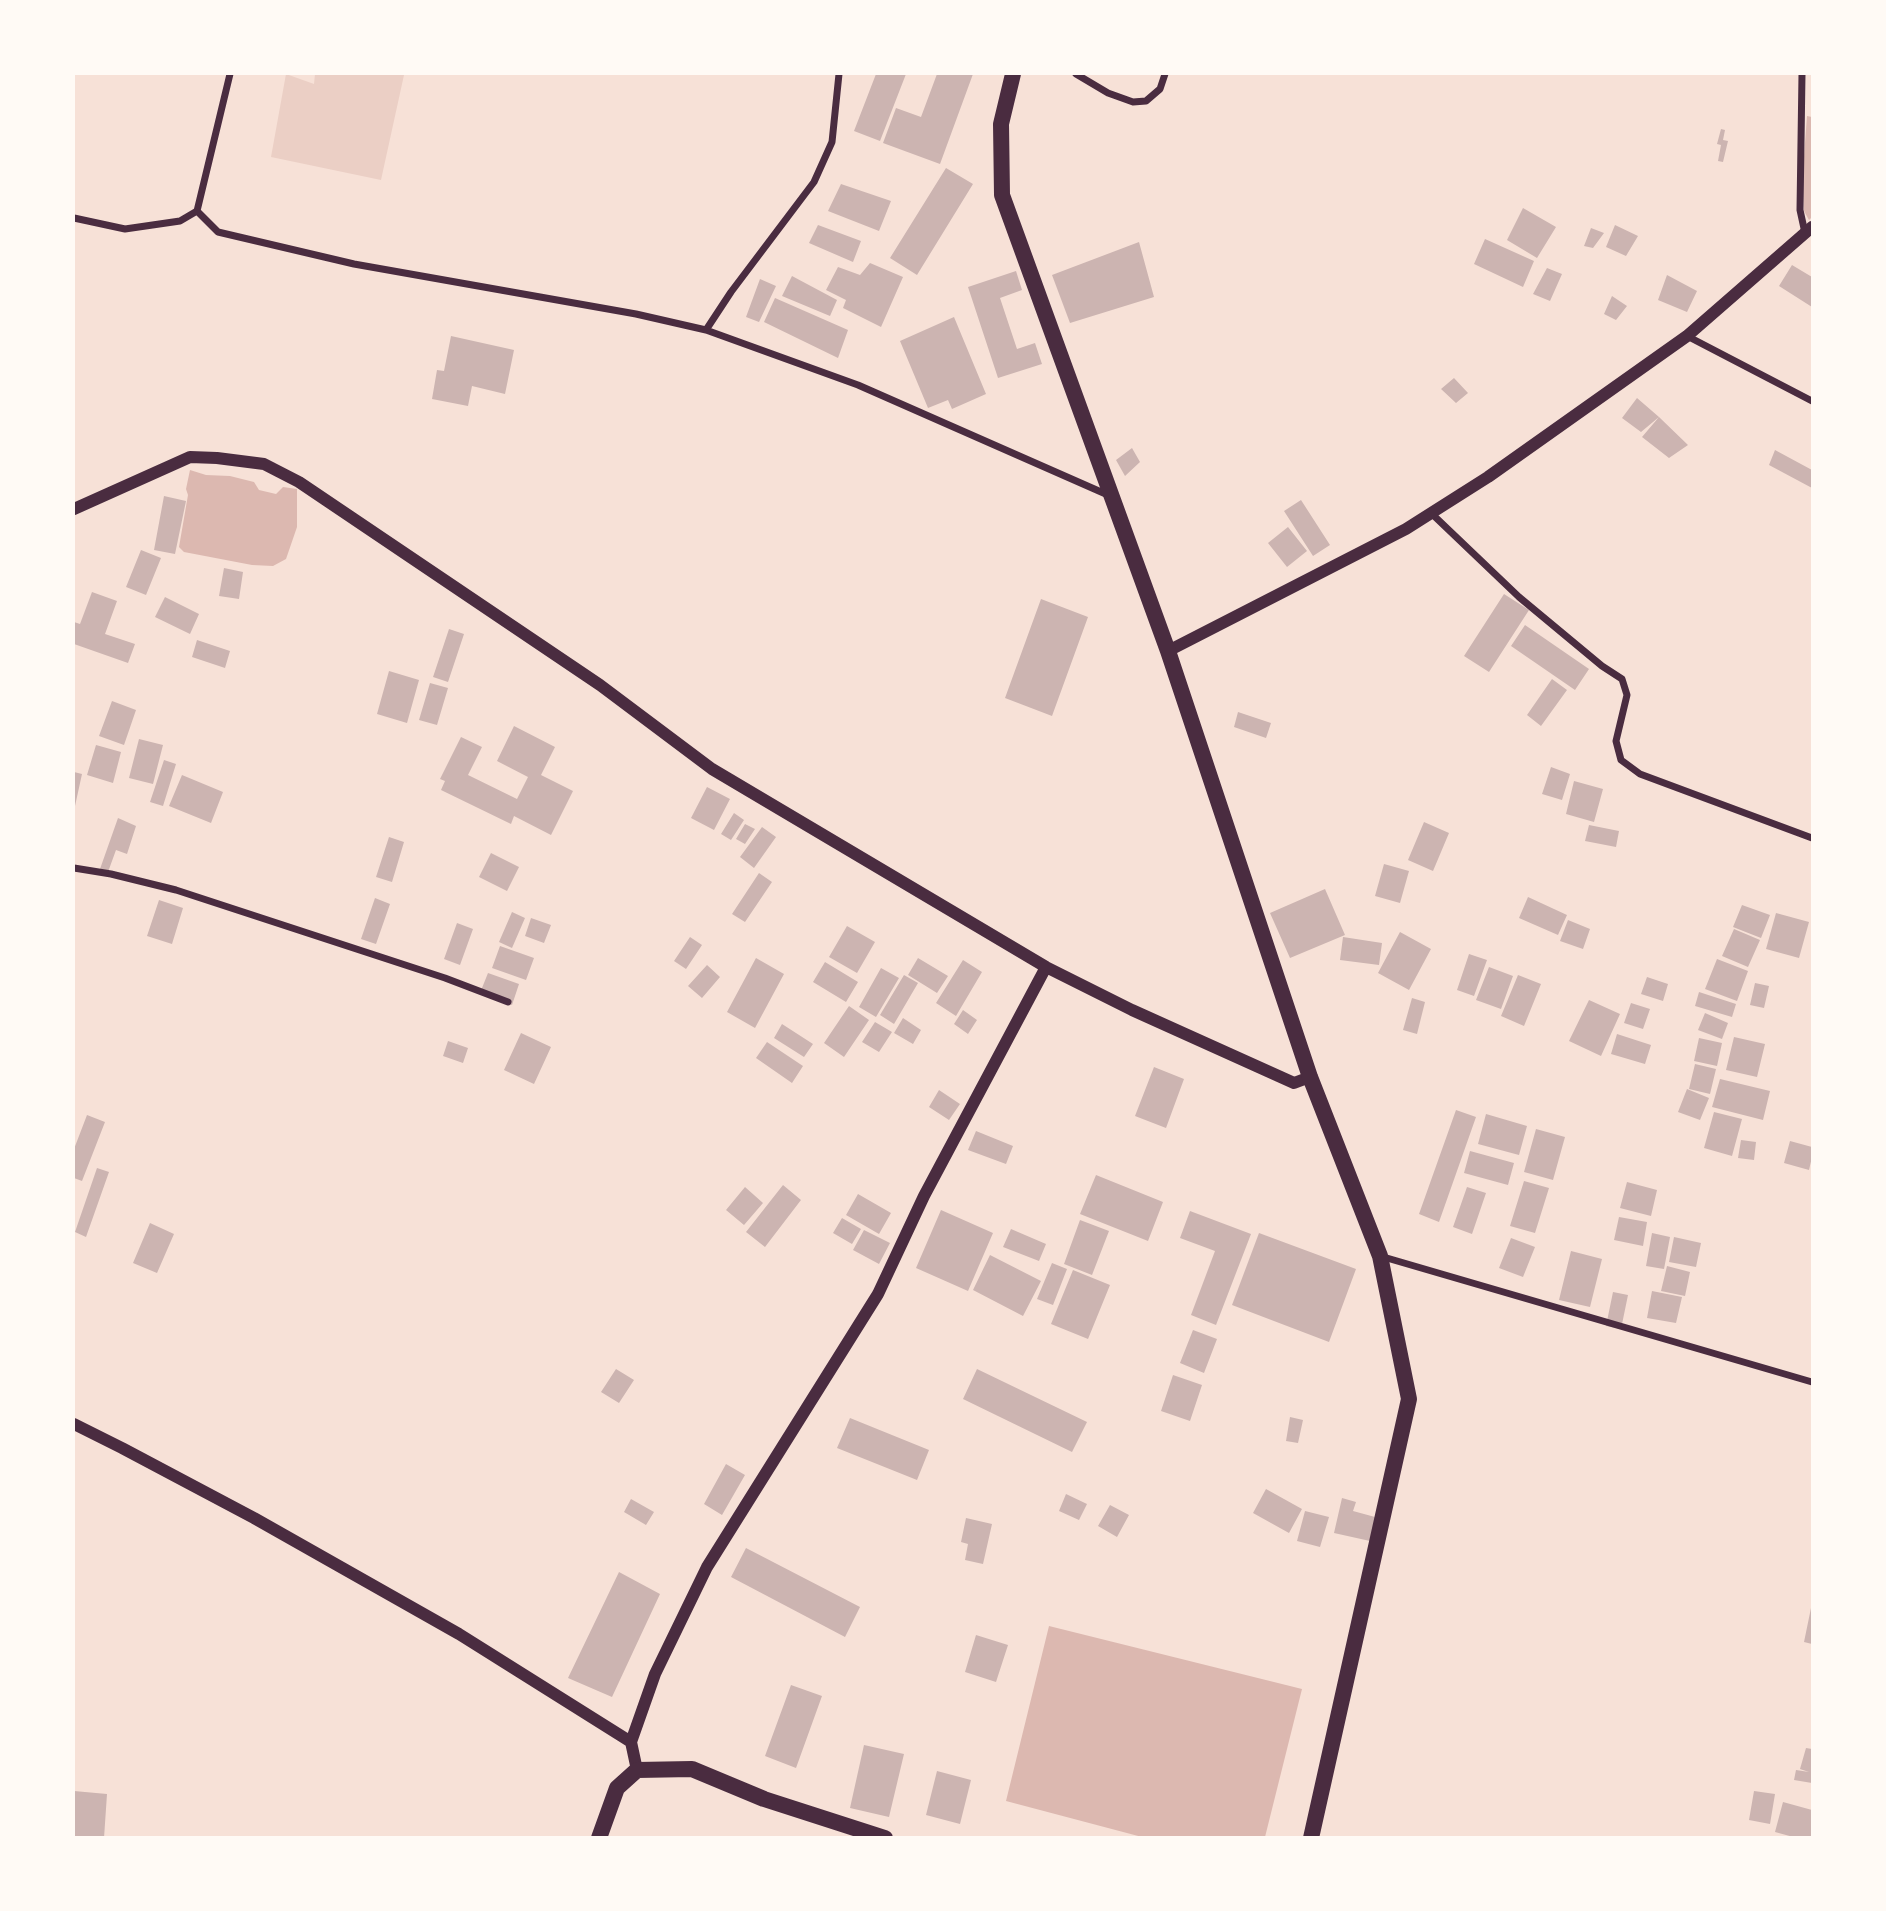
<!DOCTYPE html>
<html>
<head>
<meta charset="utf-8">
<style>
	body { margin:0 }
	#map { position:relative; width:1886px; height:1911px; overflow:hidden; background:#f7e1d7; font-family:Ubuntu,sans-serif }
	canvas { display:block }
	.frame { position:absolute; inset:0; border:75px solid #fffaf5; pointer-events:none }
</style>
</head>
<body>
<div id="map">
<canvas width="1886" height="1911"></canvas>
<div class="frame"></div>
</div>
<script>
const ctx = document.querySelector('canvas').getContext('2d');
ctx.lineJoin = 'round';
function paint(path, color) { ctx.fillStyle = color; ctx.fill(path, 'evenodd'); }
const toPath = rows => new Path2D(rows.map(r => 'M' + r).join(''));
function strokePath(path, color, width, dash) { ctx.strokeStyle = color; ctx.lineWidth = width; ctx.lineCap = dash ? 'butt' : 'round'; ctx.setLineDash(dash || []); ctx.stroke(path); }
const green = toPath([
	[286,74,314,84,315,74,397,74,404,75,381,180,271,157]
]);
const water = toPath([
	[1807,116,1812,117,1812,217,1809,220,1804,211,1803,170],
	[190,470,206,475,230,476,254,482,259,490,276,494,283,487,297,489,297,527,286,559,273,566,252,565,184,552,179,547,188,495,186,489],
	[1049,1626,1302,1689,1265,1837,1142,1837,1006,1801]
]);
const building = toPath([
	[876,74,906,74,880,141,854,131],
	[937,74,973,74,940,164,883,143,896,108,921,117],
	[1721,129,1725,130,1723,140,1728,141,1723,162,1718,161,1721,145,1717,144],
	[946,168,973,184,917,275,890,258],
	[841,184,891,201,879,231,828,211],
	[1523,208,1556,227,1537,258,1507,240],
	[818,225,861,241,853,262,809,243],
	[1615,225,1638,236,1626,256,1606,247],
	[1591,228,1604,233,1593,248,1584,246],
	[1485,239,1534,261,1523,287,1474,264],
	[1139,242,1154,297,1070,323,1052,275],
	[870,263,903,277,881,327,843,308,846,300,826,290,838,267,860,275],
	[1792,265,1812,277,1812,307,1779,286],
	[1547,268,1562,274,1550,301,1533,294],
	[1016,271,1022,290,1000,298,1017,349,1035,343,1042,364,998,378,968,287],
	[1667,275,1697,291,1687,312,1658,300],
	[792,276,837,300,830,316,782,296],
	[760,279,776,286,759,322,746,317],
	[1612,296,1627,306,1616,320,1604,314],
	[775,298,848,330,838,358,764,322],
	[954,317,986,394,952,409,948,400,928,408,900,341],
	[451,336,514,350,505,394,472,386,468,406,432,399,437,370,444,371],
	[1454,378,1468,393,1456,403,1441,389],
	[1637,398,1659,417,1641,432,1622,418],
	[1659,417,1688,445,1669,458,1642,437],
	[1132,448,1140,462,1125,476,1116,460],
	[1775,450,1812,470,1812,488,1769,465],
	[164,496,186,501,175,554,154,550],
	[1301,500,1330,545,1313,556,1284,511],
	[1288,527,1307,551,1287,567,1268,543],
	[141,550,161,558,146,595,126,587],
	[224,568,243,572,239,599,219,596],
	[92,592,117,601,105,634,135,644,128,663,74,644,74,622,80,624],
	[1504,594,1529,610,1489,672,1464,656],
	[165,597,199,614,190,634,155,617],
	[1041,599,1088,617,1052,716,1005,698],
	[1525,625,1589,669,1575,690,1511,646],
	[449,629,464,634,448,682,433,677],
	[197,640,230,651,225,668,192,657],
	[389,671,419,680,407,723,377,714],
	[1552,679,1567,690,1541,726,1527,715],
	[430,683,448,688,437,725,419,720],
	[112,701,136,710,124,745,99,736],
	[1238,712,1271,723,1266,738,1234,727],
	[514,726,555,747,541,775,573,791,551,835,514,816,511,824,441,790,445,781,440,779,461,737,482,747,468,775,517,799,528,777,497,761],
	[139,739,163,745,153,784,129,778],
	[96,745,121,752,113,783,87,775],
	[164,760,176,764,163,806,150,802],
	[1551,767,1570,774,1562,800,1542,794],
	[74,772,82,774,75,806,74,806],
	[182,775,223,792,211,823,169,806],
	[1574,781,1603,789,1594,822,1566,814],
	[707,787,730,799,714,830,691,818],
	[734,813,744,820,731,840,721,834],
	[118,818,136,826,127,854,116,850,108,872,100,869],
	[1424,822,1449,833,1433,871,1408,860],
	[745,824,755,829,745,844,736,839],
	[1589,825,1619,831,1616,847,1585,841],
	[762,827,776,837,754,868,740,857],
	[389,837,404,842,392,882,376,877],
	[491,853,519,867,507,891,479,877],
	[1384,864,1409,871,1400,903,1375,896],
	[759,873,772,882,745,922,732,914],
	[1325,889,1345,935,1290,958,1270,913],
	[1528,897,1567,915,1558,935,1519,918],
	[375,898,390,904,376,944,361,939],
	[159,900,183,908,172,944,147,936],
	[1742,905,1770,915,1761,938,1733,927],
	[512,912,525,918,512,948,499,942],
	[1776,913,1809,922,1799,958,1766,949],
	[531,918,551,925,544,943,525,936],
	[1568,920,1590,929,1583,949,1560,941],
	[457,923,473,929,460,965,444,959],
	[847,926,875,942,857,973,829,957],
	[1734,929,1760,940,1748,967,1722,956],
	[1400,932,1431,949,1409,990,1378,973],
	[690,937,702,945,686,969,674,961],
	[1343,937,1382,943,1379,965,1340,960],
	[500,946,534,958,526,980,492,968],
	[1469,954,1487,960,1474,996,1457,990],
	[756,958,784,974,755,1028,727,1012],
	[918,958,948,976,937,993,908,975],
	[1717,959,1748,971,1737,1001,1705,989],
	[963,960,982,972,956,1016,936,1003],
	[825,962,858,982,846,1002,813,982],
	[707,965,720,977,702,998,688,986],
	[1489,967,1513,976,1501,1009,1476,1000],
	[881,968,899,978,876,1017,859,1007],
	[488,973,519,984,512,1005,480,993],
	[904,975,918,983,894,1024,880,1015],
	[1518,975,1541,984,1524,1026,1501,1016],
	[1647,977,1668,984,1663,1001,1641,994],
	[1755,983,1769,986,1764,1008,1750,1005],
	[1699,992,1736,1004,1732,1017,1695,1006],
	[1412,998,1425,1002,1417,1034,1403,1030],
	[1589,1000,1620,1014,1601,1056,1569,1041],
	[1631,1003,1650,1009,1643,1029,1624,1023],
	[849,1006,869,1020,844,1057,824,1043],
	[963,1010,977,1020,968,1034,954,1024],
	[1705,1013,1728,1023,1722,1039,1698,1030],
	[903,1018,921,1030,913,1044,894,1033],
	[875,1022,892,1032,879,1052,862,1042],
	[782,1024,813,1044,804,1057,774,1038],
	[521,1033,551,1047,534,1084,504,1070],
	[1617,1034,1651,1045,1645,1064,1611,1054],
	[1734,1037,1765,1044,1757,1077,1726,1070],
	[1699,1038,1722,1043,1717,1066,1694,1061],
	[448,1041,468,1048,463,1063,443,1056],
	[767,1042,803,1066,792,1083,756,1058],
	[1695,1064,1716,1069,1710,1094,1689,1089],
	[1154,1067,1184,1079,1166,1128,1135,1116],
	[1720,1079,1770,1091,1763,1120,1712,1107],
	[1687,1089,1709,1098,1700,1120,1678,1112],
	[939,1090,960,1104,949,1120,929,1107],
	[1456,1110,1476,1117,1439,1222,1419,1214],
	[1714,1112,1742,1119,1732,1156,1704,1148],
	[1486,1114,1527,1126,1519,1155,1478,1144],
	[87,1115,105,1122,82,1181,74,1178,74,1149],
	[1536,1129,1565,1137,1553,1180,1524,1172],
	[976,1131,1013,1146,1006,1164,968,1150],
	[1741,1140,1756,1142,1754,1160,1738,1158],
	[1790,1141,1812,1147,1812,1157,1809,1170,1784,1163],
	[1470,1151,1514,1163,1508,1185,1464,1173],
	[97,1168,109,1172,86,1237,75,1232],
	[1096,1175,1163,1202,1148,1241,1080,1214],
	[1524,1181,1549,1188,1535,1233,1510,1226],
	[1627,1182,1657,1190,1651,1216,1620,1208],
	[783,1185,801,1200,765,1247,746,1232],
	[745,1187,763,1203,744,1225,726,1210],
	[1467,1187,1486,1193,1472,1234,1453,1227],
	[858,1194,891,1213,879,1234,846,1215],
	[941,1210,993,1233,968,1291,916,1268],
	[1190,1211,1251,1234,1216,1325,1191,1315,1215,1251,1180,1238],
	[1619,1217,1647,1222,1643,1246,1614,1240],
	[842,1218,861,1229,852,1244,833,1233],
	[1080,1220,1109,1231,1092,1275,1064,1264],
	[150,1223,174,1234,157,1273,133,1263],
	[1011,1229,1046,1244,1039,1261,1003,1247],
	[864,1230,890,1243,879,1264,853,1250],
	[1259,1233,1356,1269,1329,1342,1232,1305],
	[1652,1233,1670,1237,1664,1269,1646,1266],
	[1674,1237,1701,1243,1696,1267,1669,1262],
	[1511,1238,1535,1247,1523,1277,1499,1268],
	[1571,1251,1602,1259,1590,1307,1559,1300],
	[990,1255,1041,1281,1023,1316,973,1290],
	[1052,1263,1067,1269,1053,1305,1037,1299],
	[1667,1266,1690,1272,1685,1296,1661,1291],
	[1073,1270,1110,1285,1088,1339,1051,1324],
	[1652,1291,1682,1297,1676,1323,1647,1318],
	[1613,1292,1628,1295,1621,1329,1606,1326],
	[1193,1330,1217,1339,1204,1373,1180,1363],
	[616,1369,634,1380,619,1403,601,1392],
	[977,1369,1087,1422,1072,1452,963,1399],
	[1173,1375,1202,1385,1190,1421,1161,1411],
	[1290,1417,1303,1420,1298,1443,1286,1441],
	[850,1418,929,1450,917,1480,837,1448],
	[726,1464,745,1475,722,1515,704,1504],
	[1266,1489,1302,1509,1289,1533,1253,1513],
	[1066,1494,1087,1504,1079,1520,1059,1511],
	[1342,1498,1356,1502,1353,1511,1375,1517,1370,1541,1334,1533],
	[631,1499,654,1512,646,1525,624,1512],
	[1110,1505,1129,1515,1117,1537,1098,1526],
	[1305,1511,1329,1517,1320,1547,1297,1541],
	[966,1518,992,1524,983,1564,965,1560,968,1544,961,1542],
	[746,1548,860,1607,845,1637,731,1577],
	[619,1572,660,1594,612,1697,568,1678],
	[1811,1608,1812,1608,1812,1644,1804,1642],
	[976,1635,1008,1645,996,1682,965,1672],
	[791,1685,822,1696,796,1768,765,1756],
	[864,1745,904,1754,889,1817,850,1808],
	[1806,1748,1812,1749,1812,1783,1794,1780,1796,1770,1809,1772,1800,1769],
	[937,1771,971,1780,960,1824,926,1815],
	[74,1791,107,1794,104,1838,74,1838],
	[1754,1791,1775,1794,1770,1824,1749,1820],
	[1783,1802,1812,1810,1812,1838,1797,1838,1775,1832]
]);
const minor = toPath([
	[1076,74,1108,93,1133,102,1146,101,1160,89,1165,74],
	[1802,74,1800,210,1805,233],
	[197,211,218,232,354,264,636,314,706,330,858,385,1108,495],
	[74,218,125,229,180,221,197,211,230,74],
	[706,330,731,292,814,182,832,142,839,74],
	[1687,336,1812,401],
	[1431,513,1519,597,1602,666,1622,679,1627,695,1616,741,1621,760,1640,774,1812,838],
	[74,868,111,874,176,890,445,978,508,1002],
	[1380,1256,1812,1382]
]);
const tertiary = toPath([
	[74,509,190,457,217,458,264,464,299,482,600,685,712,769,1046,967,1132,1010,1294,1083,1310,1077],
	[74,1424,122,1448,254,1518,459,1634,631,1742,637,1770],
	[631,1742,655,1674,707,1567,878,1294,924,1196,1046,967]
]);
const secondary = toPath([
	[1168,651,1406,529,1488,477,1687,336,1812,227]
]);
const trunk = toPath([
	[1013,74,1001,124,1002,195,1168,651,1310,1077,1380,1256,1409,1399,1311,1838],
	[599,1838,617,1788,637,1770,692,1769,764,1799,885,1838]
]);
paint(green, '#ebcfc5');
paint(water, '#dcb8b0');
paint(building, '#ccb4b1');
strokePath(minor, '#4a2c40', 7);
strokePath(tertiary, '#4a2c40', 12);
strokePath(secondary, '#4a2c40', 12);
strokePath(trunk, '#4a2c40', 16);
</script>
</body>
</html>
